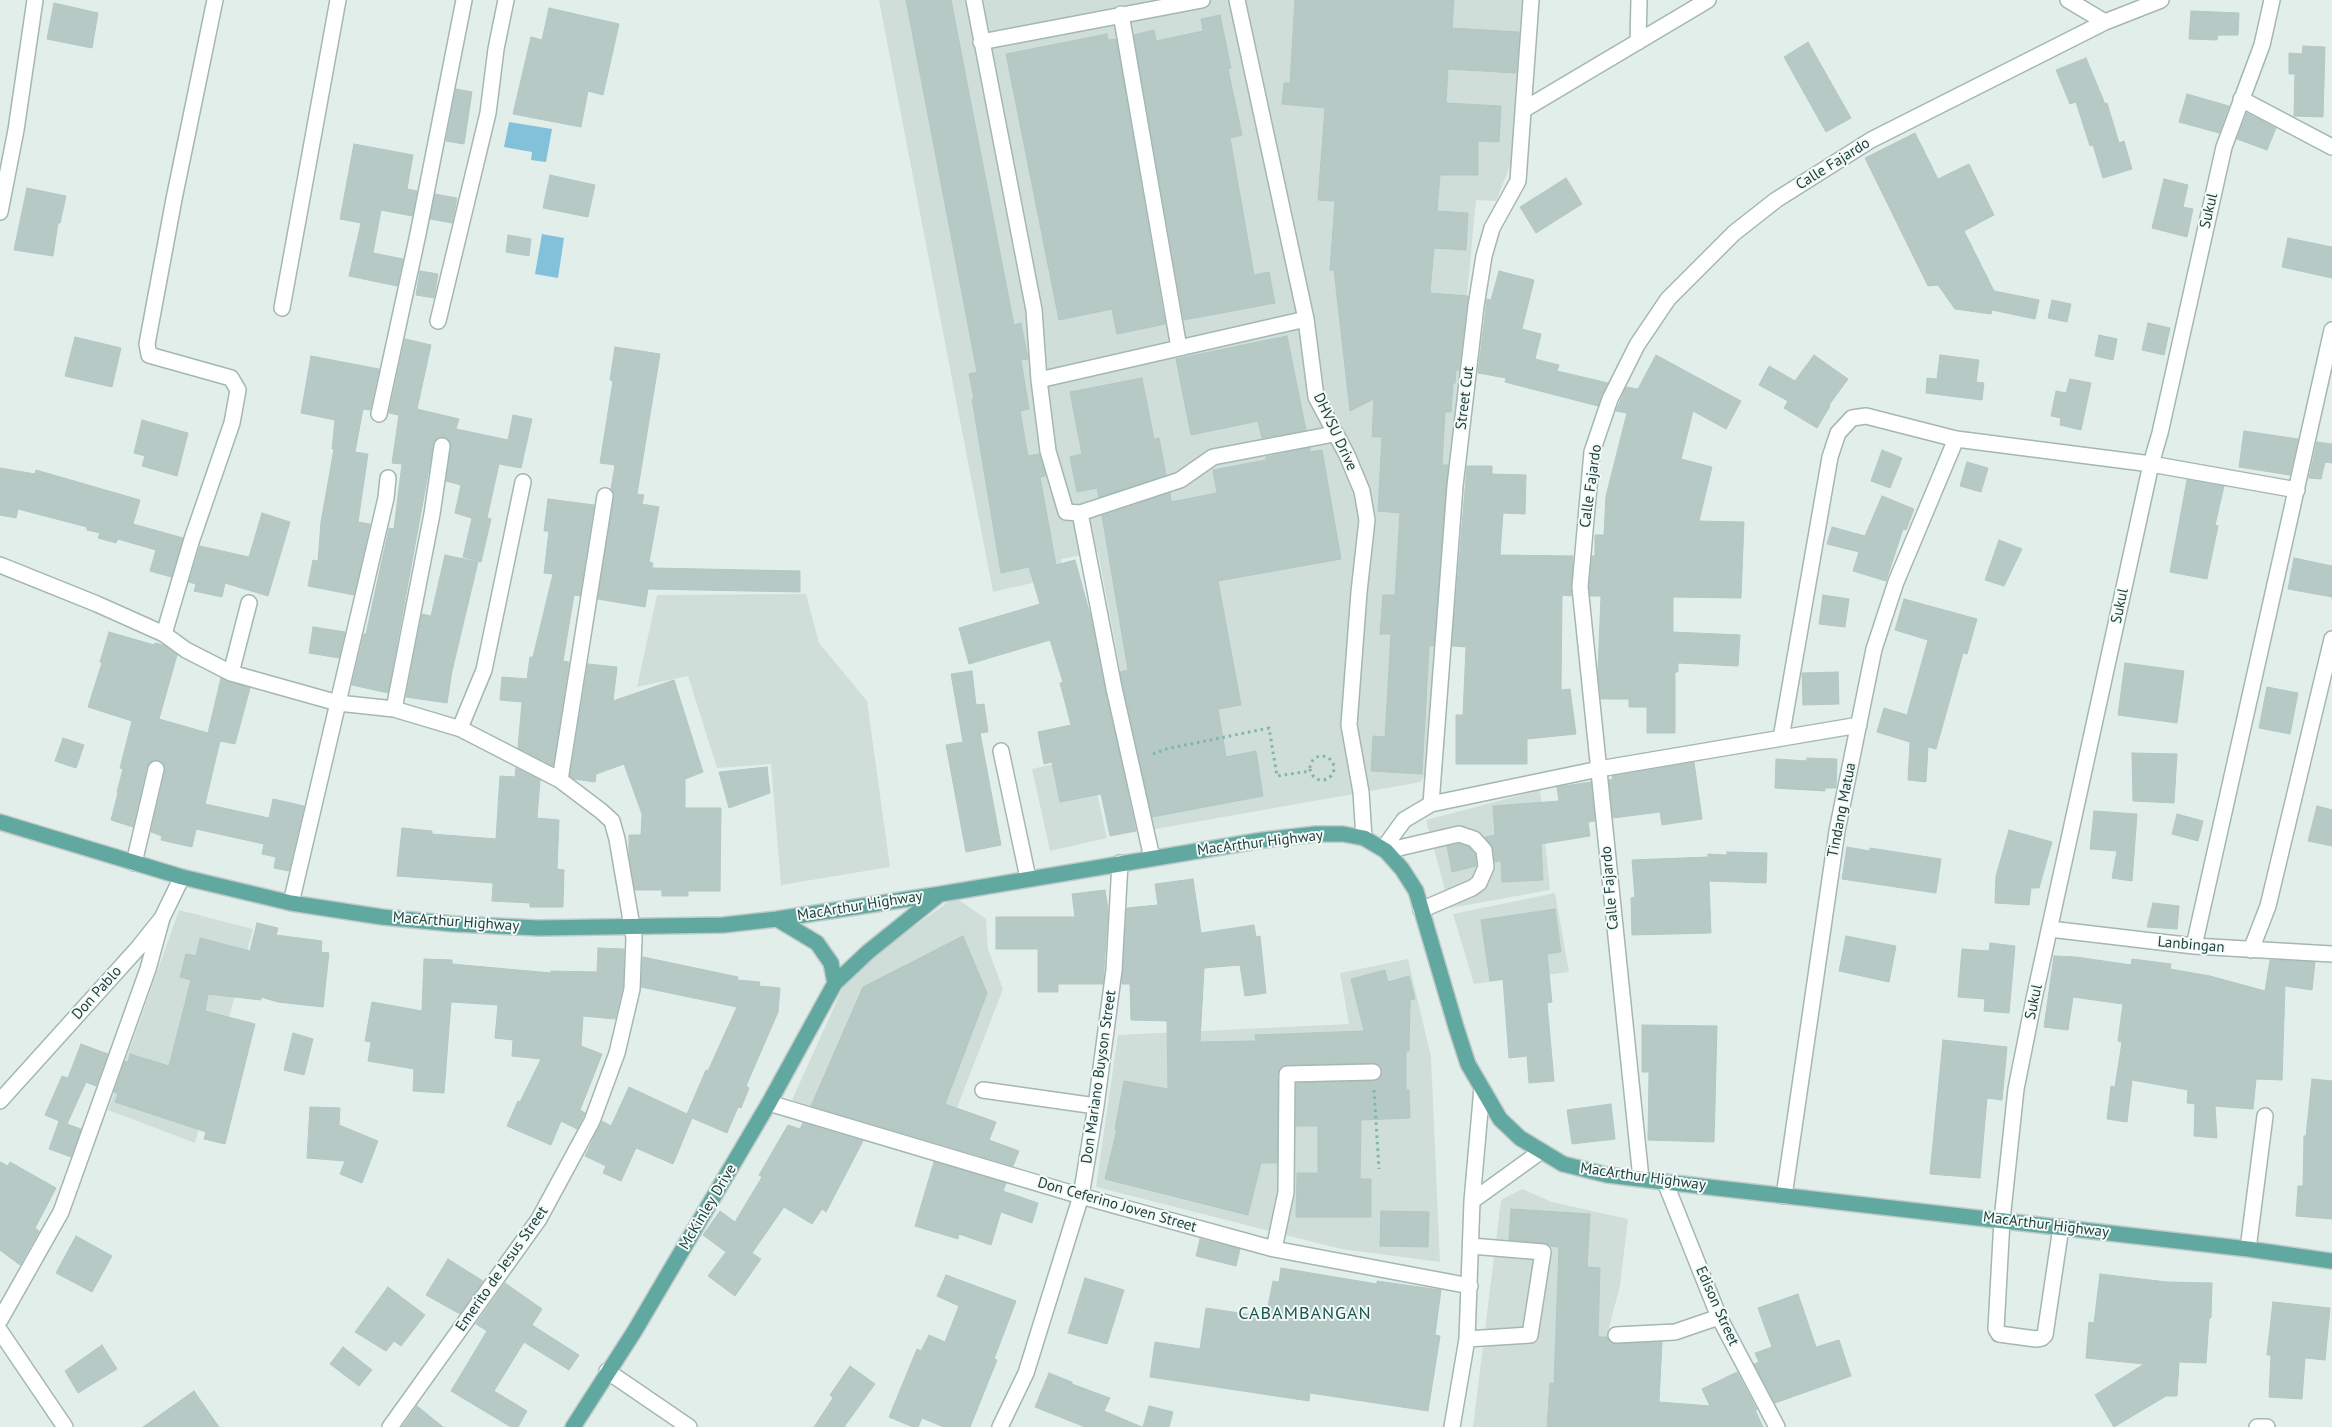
<!DOCTYPE html>
<html>
<head>
<meta charset="utf-8">
<style>
	body { margin:0 }
	canvas { display:block; background:#e2eeea }
</style>
</head>
<body>
<canvas width="2332" height="1427"></canvas>
<script>
const ctx = document.querySelector('canvas').getContext('2d');
ctx.lineJoin = 'round';
function paint(path, color) { ctx.fillStyle = color; ctx.fill(path, 'evenodd'); }
const toPath = rows => new Path2D(rows.map(r => 'M' + r).join(''));
function strokePath(path, color, width, dash) { ctx.strokeStyle = color; ctx.lineWidth = width; ctx.lineCap = dash ? 'butt' : 'round'; ctx.setLineDash(dash || []); ctx.stroke(path); }
function label(font, color, halo, rows, align = 'center') {
  ctx.font = font + ' "PT Sans",sans-serif'; ctx.lineWidth = 4; ctx.setLineDash([]); ctx.textBaseline = 'middle'; ctx.strokeStyle = halo; ctx.fillStyle = color; for (const [text, x, y, turn = 0] of rows) {
    ctx.save(); ctx.translate(x, y); ctx.rotate((+turn || 0) * Math.PI / 180); ctx.textAlign = isNaN(turn) ? turn : align; if (halo) ctx.strokeText(text, 0, 0); ctx.fillText(text, 0, 0); ctx.restore();
  }
}
const built = toPath([
	[879,0,1524,0,1512,161,1496,201,1476,200,1439,593,1429,768,1421,782,1150,830,1098,552,1061,559,1062,576,993,592],
	[806,594,819,643,867,701,890,867,781,885,771,764,717,768,688,676,637,687,657,595],
	[1089,756,1107,838,1050,851,1032,769],
	[1540,790,1550,890,1450,908,1426,820],
	[1555,893,1569,972,1474,984,1453,914],
	[955,897,986,919,988,949,1003,989,939,1154,792,1100,849,974],
	[179,910,253,929,195,1143,108,1110],
	[1408,959,1431,1057,1440,1262,1341,1249,1096,1187,1118,1035,1349,1024,1340,973],
	[1522,1189,1552,1202,1628,1219,1620,1286,1607,1335,1602,1427,1473,1427,1501,1200]
]);
const water = toPath([
	[509,122,552,129,546,162,531,160,532,152,504,147],
	[542,234,564,238,558,278,535,274]
]);
const building = toPath([
	[906,0,951,0,1014,325,1021,323,1028,359,1021,360,1029,409,1020,411,1028,456,1039,454,1045,473,1045,476,1040,477,1056,565,1075,560,1091,618,1136,831,1110,836,1101,794,1060,802,1052,762,1044,764,1038,732,1071,725,1060,683,1063,682,1050,640,969,664,959,628,1040,604,1029,567,1001,573,972,399,974,398,969,374,977,372,906,0],
	[1295,0,1454,0,1452,28,1519,32,1516,73,1448,69,1446,103,1501,106,1499,142,1478,141,1478,175,1440,175,1437,211,1468,213,1466,250,1434,248,1430,293,1468,296,1459,370,1456,370,1455,383,1453,383,1451,412,1445,412,1442,465,1448,465,1434,646,1429,646,1422,774,1371,771,1373,736,1385,737,1391,634,1380,634,1383,595,1395,595,1400,513,1378,511,1382,437,1372,437,1374,399,1350,411,1334,270,1330,270,1335,201,1318,200,1325,108,1282,104,1284,83,1290,83,1295,0],
	[54,3,98,13,92,48,47,39,54,3],
	[549,8,619,24,603,95,588,91,581,127,513,114,531,37,542,40,549,8],
	[2191,11,2239,13,2238,35,2218,35,2217,40,2189,39,2191,11],
	[1220,15,1231,68,1228,69,1242,135,1230,138,1254,275,1269,272,1275,303,1184,320,1134,35,1154,30,1156,41,1203,31,1201,19,1220,15],
	[1107,34,1108,40,1116,39,1165,324,1117,334,1112,309,1059,320,1006,54,1107,34],
	[1808,42,1851,118,1826,132,1784,57,1808,42],
	[2303,46,2325,47,2323,117,2294,116,2295,74,2289,74,2289,53,2302,54,2303,46],
	[2086,58,2105,104,2107,103,2119,143,2124,141,2132,169,2103,178,2093,145,2090,146,2076,102,2070,104,2056,70,2086,58],
	[456,89,472,92,464,144,446,141,456,89],
	[2187,94,2229,106,2219,133,2179,122,2187,94],
	[2247,113,2276,128,2267,150,2237,139,2247,113],
	[1915,133,1938,179,1969,164,1994,215,1964,231,1994,291,2039,300,2035,319,1992,310,1991,314,1955,309,1938,285,1928,286,1865,158,1915,133],
	[354,144,413,155,407,189,417,191,412,216,381,210,373,253,403,259,397,286,349,276,361,223,340,219,354,144],
	[550,175,595,185,588,217,543,208,550,175],
	[1566,178,1582,204,1536,233,1520,207,1566,178],
	[2164,179,2188,185,2183,207,2193,209,2187,237,2152,228,2164,179],
	[27,188,66,196,60,223,58,223,53,256,14,250,27,188],
	[435,194,457,198,452,223,430,219,435,194],
	[508,235,531,239,529,256,506,252,508,235],
	[2288,238,2332,247,2332,278,2282,267,2288,238],
	[420,271,438,274,434,298,416,295,420,271],
	[1499,271,1534,280,1522,329,1541,334,1535,359,1559,365,1557,371,1608,383,1598,406,1505,382,1506,378,1478,373,1487,299,1491,300,1499,271],
	[2052,300,2071,304,2067,322,2048,318,2052,300],
	[2148,323,2170,328,2164,355,2142,350,2148,323],
	[2099,335,2117,339,2113,360,2095,356,2099,335],
	[1287,336,1306,430,1262,438,1258,421,1191,435,1176,359,1287,336],
	[75,337,121,348,112,387,65,376,75,337],
	[405,339,431,345,417,409,459,419,456,429,508,440,513,415,532,419,521,468,499,464,487,518,491,519,481,562,463,557,472,518,455,513,461,485,446,481,450,442,443,437,434,441,388,693,352,685,364,634,366,634,389,528,394,529,402,464,392,463,399,415,389,413,405,339],
	[615,347,660,354,637,494,644,495,642,504,659,507,649,562,653,563,652,568,800,571,800,592,648,589,645,607,598,599,614,497,611,489,615,465,600,463,613,381,610,380,615,347],
	[1656,355,1741,401,1726,429,1693,411,1681,459,1712,467,1699,521,1744,522,1741,598,1673,597,1673,632,1740,635,1738,666,1678,663,1678,672,1675,672,1675,733,1647,733,1647,707,1629,707,1629,699,1601,699,1598,672,1601,596,1590,596,1589,587,1592,556,1595,556,1595,535,1604,535,1606,496,1627,413,1616,411,1626,387,1638,389,1656,355],
	[1814,355,1848,379,1829,405,1830,406,1817,428,1784,408,1788,401,1759,385,1769,366,1795,381,1814,355],
	[1940,355,1979,360,1976,382,1984,383,1982,400,1926,393,1927,378,1937,379,1940,355],
	[311,356,379,369,370,410,363,409,355,452,368,454,358,522,370,524,354,595,308,586,313,560,318,561,321,522,334,449,332,449,335,420,301,413,311,356],
	[1142,378,1154,439,1159,438,1166,475,1099,497,1097,488,1077,492,1070,457,1082,454,1070,392,1142,378],
	[2070,379,2091,383,2081,430,2060,425,2061,418,2051,416,2056,391,2066,393,2070,379],
	[142,420,188,433,177,476,142,466,145,456,134,453,142,420],
	[2244,431,2298,439,2290,475,2239,467,2244,431],
	[2317,442,2332,444,2332,463,2325,462,2321,479,2309,478,2317,442],
	[1310,448,1310,452,1322,450,1341,559,1218,581,1241,705,1218,709,1226,757,1256,751,1263,796,1152,817,1120,672,1128,670,1102,516,1170,493,1171,502,1217,493,1213,470,1266,460,1266,457,1310,448],
	[1882,450,1902,458,1890,488,1871,481,1882,450],
	[1967,462,1988,468,1981,492,1960,486,1967,462],
	[1467,466,1492,466,1492,474,1526,475,1525,514,1503,513,1500,555,1573,556,1571,596,1562,595,1561,690,1570,689,1576,734,1527,739,1527,764,1456,764,1456,715,1463,715,1466,647,1452,646,1467,466],
	[0,468,35,474,36,470,140,500,133,524,183,538,171,577,150,571,156,550,118,539,116,543,98,538,100,533,87,530,87,527,18,509,16,518,0,515,0,468],
	[2187,480,2224,486,2215,525,2218,526,2207,579,2170,572,2187,480],
	[1882,496,1914,509,1906,530,1903,529,1886,581,1853,571,1859,552,1827,544,1832,527,1865,536,1882,496],
	[548,499,594,505,580,596,574,595,563,661,569,662,553,766,518,748,522,702,500,700,502,677,527,679,530,657,533,657,553,574,544,573,549,531,544,531,548,499],
	[262,513,290,522,268,596,225,583,222,597,194,591,196,584,189,582,200,546,249,557,262,513],
	[1999,540,2022,549,2004,586,1985,580,1999,540],
	[445,555,478,562,452,671,447,703,406,697,422,614,431,616,445,555],
	[2294,558,2332,566,2332,597,2288,589,2294,558],
	[1823,595,1849,599,1845,627,1819,624,1823,595],
	[1904,599,1977,619,1967,654,1963,653,1936,749,1928,747,1926,782,1908,780,1910,742,1877,732,1884,708,1907,715,1928,640,1895,630,1904,599],
	[313,627,345,632,339,658,309,653,313,627],
	[109,632,154,645,155,643,164,645,177,655,159,719,208,733,221,678,250,688,235,744,220,741,205,804,269,818,273,799,304,806,289,871,274,868,276,857,262,854,264,844,196,829,192,847,161,840,162,836,151,832,165,771,165,766,159,760,153,760,147,766,133,827,111,820,118,793,117,792,123,769,120,768,132,721,88,707,102,663,100,662,109,632],
	[2125,663,2184,671,2177,723,2118,715,2125,663],
	[588,664,617,667,613,701,674,680,703,772,685,779,685,808,721,808,720,891,688,891,688,896,662,896,662,890,635,890,629,853,629,835,641,835,642,814,624,764,596,774,595,782,574,779,570,776,588,664],
	[972,671,976,705,984,704,988,732,980,733,1001,845,966,852,946,745,963,742,951,674,972,671],
	[1838,672,1839,704,1803,705,1802,673,1838,672],
	[2267,687,2298,693,2290,734,2259,728,2267,687],
	[63,738,84,745,76,768,55,761,63,738],
	[2132,753,2177,754,2174,803,2133,801,2132,753],
	[1807,758,1837,759,1836,788,1825,788,1825,791,1775,788,1776,759,1807,761,1807,758],
	[1694,762,1702,819,1662,825,1660,812,1613,818,1609,780,1613,779,1612,776,1694,762],
	[767,767,770,793,729,808,719,772,767,767],
	[516,768,540,780,537,818,559,820,557,869,564,870,563,907,530,907,530,903,492,901,493,883,397,876,402,828,432,831,432,834,496,839,500,776,515,777,516,768],
	[1591,782,1595,821,1588,822,1590,836,1541,844,1543,880,1502,882,1501,861,1495,862,1493,848,1485,837,1495,835,1493,806,1559,801,1557,787,1591,782],
	[2317,806,2332,810,2332,846,2308,841,2317,806],
	[2094,811,2137,814,2132,881,2112,878,2117,851,2090,849,2094,811],
	[2177,814,2203,821,2198,841,2172,834,2177,814],
	[2009,830,2052,842,2039,888,2031,888,2029,905,1995,903,1996,876,2009,830],
	[1459,844,1469,847,1475,854,1476,866,1452,872,1447,846,1459,844],
	[1847,847,1870,851,1870,848,1941,859,1936,893,1842,879,1847,847],
	[1727,852,1767,853,1766,883,1709,881,1711,933,1632,935,1631,898,1635,897,1632,860,1708,857,1708,854,1727,855,1727,852],
	[1193,879,1201,933,1254,925,1256,937,1260,936,1266,993,1245,996,1240,965,1204,968,1200,1042,1256,1041,1255,1035,1364,1031,1351,979,1385,970,1388,982,1409,976,1415,999,1410,1000,1409,1051,1406,1051,1406,1090,1409,1090,1410,1118,1361,1120,1360,1179,1371,1179,1371,1217,1296,1217,1297,1173,1318,1173,1318,1126,1296,1126,1296,1083,1374,1081,1378,1080,1382,1072,1381,1067,1373,1063,1287,1065,1279,1069,1277,1163,1261,1163,1248,1215,1105,1179,1117,1129,1115,1129,1124,1081,1168,1089,1167,1021,1131,1020,1130,984,1122,984,1127,908,1158,905,1155,884,1193,879],
	[1105,890,1108,910,1103,984,1058,984,1058,992,1038,992,1038,949,996,949,996,917,1075,917,1072,894,1105,890],
	[2153,903,2179,906,2177,929,2147,927,2153,903],
	[1555,909,1561,952,1547,954,1552,1002,1547,1003,1554,1081,1529,1083,1527,1056,1509,1058,1503,979,1490,981,1481,920,1555,909],
	[257,923,278,928,276,935,322,941,321,952,329,953,323,1007,278,1002,261,997,261,1000,208,994,205,1011,255,1024,225,1144,204,1139,206,1132,115,1102,118,1094,114,1092,125,1061,128,1062,130,1054,169,1066,191,980,180,977,186,954,196,956,200,938,250,951,257,923],
	[963,936,987,993,945,1104,996,1122,989,1140,1019,1151,1013,1166,811,1106,863,987,963,936],
	[1846,936,1896,946,1889,982,1839,971,1846,936],
	[1990,943,2015,946,2009,1013,1984,1011,1985,999,1958,997,1962,949,1989,951,1990,943],
	[598,948,624,949,623,988,615,1019,583,1016,581,1046,602,1054,580,1110,585,1113,577,1129,561,1121,551,1145,507,1126,518,1101,520,1102,541,1059,512,1056,513,1040,495,1038,498,1005,451,1002,444,1093,413,1091,414,1069,368,1061,371,1042,365,1041,372,1002,422,1011,424,959,452,960,452,964,551,973,551,971,597,972,598,948],
	[2054,956,2076,957,2131,965,2132,959,2171,964,2170,969,2210,976,2265,991,2270,960,2315,962,2312,990,2285,986,2282,1080,2256,1079,2253,1109,2215,1106,2217,1138,2205,1137,2194,1136,2195,1104,2187,1103,2188,1090,2132,1080,2127,1122,2107,1119,2111,1086,2115,1087,2122,1042,2118,1041,2123,1004,2073,997,2068,1030,2044,1027,2054,956],
	[643,957,738,977,737,980,760,982,759,986,780,988,778,1012,746,1086,749,1088,741,1108,738,1107,727,1133,692,1118,673,1164,636,1148,621,1181,603,1173,606,1166,585,1156,602,1121,611,1126,629,1087,687,1114,706,1070,708,1071,737,1007,641,987,643,957],
	[1642,1025,1717,1026,1714,1142,1648,1140,1649,1072,1642,1072,1642,1025],
	[293,1033,313,1039,304,1075,284,1070,293,1033],
	[1943,1040,2007,1047,2002,1100,1987,1098,1980,1178,1930,1174,1943,1040],
	[81,1044,108,1054,96,1086,86,1082,67,1124,81,1129,71,1157,49,1149,59,1121,62,1122,45,1115,62,1076,68,1078,81,1044],
	[2312,1079,2332,1081,2332,1219,2296,1216,2298,1186,2303,1186,2304,1136,2306,1136,2312,1079],
	[1611,1104,1615,1139,1572,1144,1567,1110,1611,1104],
	[310,1107,340,1108,339,1125,378,1141,362,1183,340,1174,345,1161,307,1158,310,1107],
	[803,1123,863,1141,826,1212,822,1209,812,1224,784,1207,752,1253,761,1259,735,1296,708,1276,726,1252,703,1235,720,1211,735,1222,762,1177,759,1175,788,1125,800,1129,803,1123],
	[0,1162,8,1166,10,1162,56,1188,35,1228,39,1231,20,1265,0,1250,0,1162],
	[934,1162,1006,1183,1003,1191,1038,1203,1032,1223,1001,1212,991,1245,959,1234,958,1239,915,1226,934,1162],
	[1511,1209,1590,1214,1587,1267,1600,1268,1598,1337,1607,1337,1611,1343,1616,1344,1662,1342,1659,1402,1710,1406,1702,1389,1737,1372,1757,1410,1755,1410,1763,1427,1547,1427,1550,1383,1554,1384,1559,1247,1550,1246,1544,1243,1509,1240,1511,1209],
	[1381,1211,1429,1212,1428,1247,1380,1246,1381,1211],
	[76,1236,112,1256,92,1292,56,1273,76,1236],
	[1200,1239,1240,1249,1236,1266,1196,1256,1200,1239],
	[448,1259,483,1281,460,1314,426,1295,448,1259],
	[1281,1268,1377,1284,1377,1281,1441,1290,1435,1335,1440,1336,1428,1411,1310,1393,1309,1401,1150,1377,1155,1342,1200,1349,1206,1308,1266,1317,1273,1281,1279,1282,1281,1268],
	[2100,1274,2167,1282,2212,1283,2211,1318,2209,1318,2206,1363,2179,1362,2177,1396,2166,1396,2114,1427,2095,1395,2144,1364,2086,1358,2089,1322,2094,1323,2100,1274],
	[946,1275,1016,1301,994,1359,997,1360,970,1427,944,1427,922,1418,918,1427,913,1427,889,1417,917,1349,921,1351,929,1335,945,1342,959,1306,937,1296,946,1275],
	[1085,1278,1124,1290,1107,1344,1068,1333,1085,1278],
	[505,1283,542,1309,532,1325,579,1355,569,1370,524,1342,494,1391,527,1411,518,1427,511,1427,451,1391,487,1331,476,1324,505,1283],
	[388,1287,425,1315,401,1346,394,1341,386,1351,355,1332,388,1287],
	[1798,1294,1816,1347,1839,1340,1851,1376,1775,1403,1754,1364,1759,1362,1755,1353,1772,1347,1758,1308,1798,1294],
	[2273,1302,2330,1308,2325,1360,2305,1358,2302,1399,2269,1397,2271,1355,2267,1355,2273,1302],
	[102,1345,117,1369,78,1393,65,1371,102,1345],
	[343,1347,372,1370,359,1386,330,1364,343,1347],
	[850,1366,875,1384,844,1427,814,1427,833,1398,830,1395,850,1366],
	[1049,1373,1072,1382,1072,1384,1110,1398,1104,1411,1142,1427,1085,1427,1035,1407,1049,1373],
	[194,1391,219,1427,143,1427,194,1391],
	[417,1406,443,1427,402,1427,417,1406],
	[1149,1406,1173,1412,1169,1427,1143,1427,1149,1406]
]);
const path = toPath([
	[1153,754,1166,749,1269,728,1277,776,1310,771],
	'1310 768a12 12 0 1 1 24 0a12 12 0 1 1-24 0Z',
	[1374,1090,1379,1169]
]);
const minor = toPath([
	[974,0,1034,310,1039,380,1048,451,1066,512,1080,513,1180,480,1213,457,1334,434],
	[1237,0,1306,319,1316,397,1347,455,1362,491,1367,520,1359,592,1349,725,1361,792,1364,838],
	[2068,0,2105,22],
	[1121,14,1179,348],
	[981,42,1202,0],
	[1638,42,1639,0],
	[2241,99,2332,147],
	[1523,110,1708,0],
	[0,212,16,130,35,0],
	[282,308,338,0],
	[438,321,488,113,496,49,506,0],
	[1039,380,1306,319],
	[379,414,418,234,464,0],
	[1080,513,1114,688,1152,858],
	[0,565,97,604,164,634,186,650,231,673,338,703,394,709,461,729,560,780,601,811,612,821,617,839,634,938,632,989,617,1053,592,1121,539,1219,390,1427],
	[164,634,192,539,232,423,238,390,231,378,149,355,147,344,174,199,215,0],
	[231,673,249,603],
	[394,709,432,514,442,446],
	[460,728,484,670,523,482],
	[1781,738,1830,457,1838,433,1852,418,1866,416,1956,439,2151,464,2297,490],
	[1001,751,1028,878],
	[560,780,605,496],
	[1431,804,1455,486,1476,306,1484,256,1492,228,1518,181,1531,0],
	[1383,849,1404,820,1431,804,1599,769,1859,725],
	[1386,851,1459,834,1474,839,1484,850,1486,867,1479,883,1472,888,1421,910],
	[134,863,156,769],
	[291,903,386,498,388,478],
	[2050,929,2194,946,2332,954],
	[2194,946,2332,330],
	[2251,950,2268,906,2332,639],
	[983,1090,1096,1106],
	[0,1101,138,948,162,918,182,877],
	[769,1103,1081,1196,1274,1249,1470,1286],
	[1641,1179,1580,587,1592,452,1610,399,1637,345,1668,299,1734,233,1776,200,1871,140,2105,22,2161,0],
	[1665,1182,1719,1317,1777,1427],
	[1784,1196,1837,831,1874,649,1896,582,1956,439],
	[1472,1201,1540,1152],
	[2061,1227,2045,1335,2042,1338,2036,1339,1999,1334,1996,1329,2002,1220,2016,1089,2034,999,2151,464,2160,433,2224,147,2262,45,2272,0],
	[1274,1249,1286,1192,1287,1074,1373,1072],
	[2248,1249,2265,1116],
	[0,1320,61,1212,148,969,162,918],
	[0,1331,65,1427],
	[1616,1335,1675,1332,1719,1317],
	[1467,1339,1530,1335,1543,1252,1471,1246],
	[607,1371,689,1427],
	[1000,1427,1026,1373,1081,1196,1096,1106,1114,970,1120,863],
	[1452,1427,1467,1339,1472,1201,1482,1088],
	[2257,1427,2267,1427]
]);
const major = toPath([
	[0,822,182,877,291,903,382,917,454,924,539,928,723,925,777,919,941,894,1263,840,1316,834,1343,834,1364,838,1386,851,1402,869,1416,891,1456,1027,1468,1064,1482,1088,1500,1119,1520,1138,1563,1164,1607,1175,1665,1182,2248,1249,2332,1261],
	[777,919,817,943,831,963,835,983],
	[573,1427,634,1332,769,1103,835,983,868,952,940,894]
]);
const streetNames = [
	["Calle Fajardo",1833,164,-32],
	["Sukul",2209,211,-77],
	["Street Cut",1465,398,-83],
	["DHVSU Drive",1335,432,65],
	["Calle Fajardo",1591,486,-82],
	["Sukul",2120,606,-78],
	["Tindang Matua",1842,810,-79],
	["MacArthur Highway",1260,843,-7],
	["Calle Fajardo",1610,888,-95],
	["MacArthur Highway",860,906,-9],
	["MacArthur Highway",456,922,4],
	["Lanbingan",2191,945,5],
	["Don Pablo",97,993,-48],
	["Sukul",2034,1002,-78],
	["Don Mariano Buyson Street",1099,1077,-82],
	["MacArthur Highway",1643,1177,8],
	["Don Ceferino Joven Street",1117,1205,16],
	["McKinley Drive",708,1207,-59],
	["MacArthur Highway",2046,1225,7],
	["Emerito de Jesus Street",502,1269,-55],
	["Edison Street",1717,1306,66]
];
const quarterNames = [
	["CABAMBANGAN",1305,1314]
];
paint(built, '#d0ded9');
paint(water, '#83c0d9');
paint(building, '#b7c9c4');
strokePath(building, '#b3c8c3', 1);
strokePath(minor, '#a4b7b3', 18);
strokePath(major, '#c0cac9', 18);
strokePath(path, '#7eb5ac', 3, [2.5, 4]);
strokePath(minor, '#fff', 15);
strokePath(major, '#61a9a0', 15);
label('15px', '#1f413d', '#f3faf7', streetNames);
ctx.letterSpacing = '1px';
label('18px', '#19564f', '#f3faf7', quarterNames);
ctx.letterSpacing = '0px';
</script>
</body>
</html>
